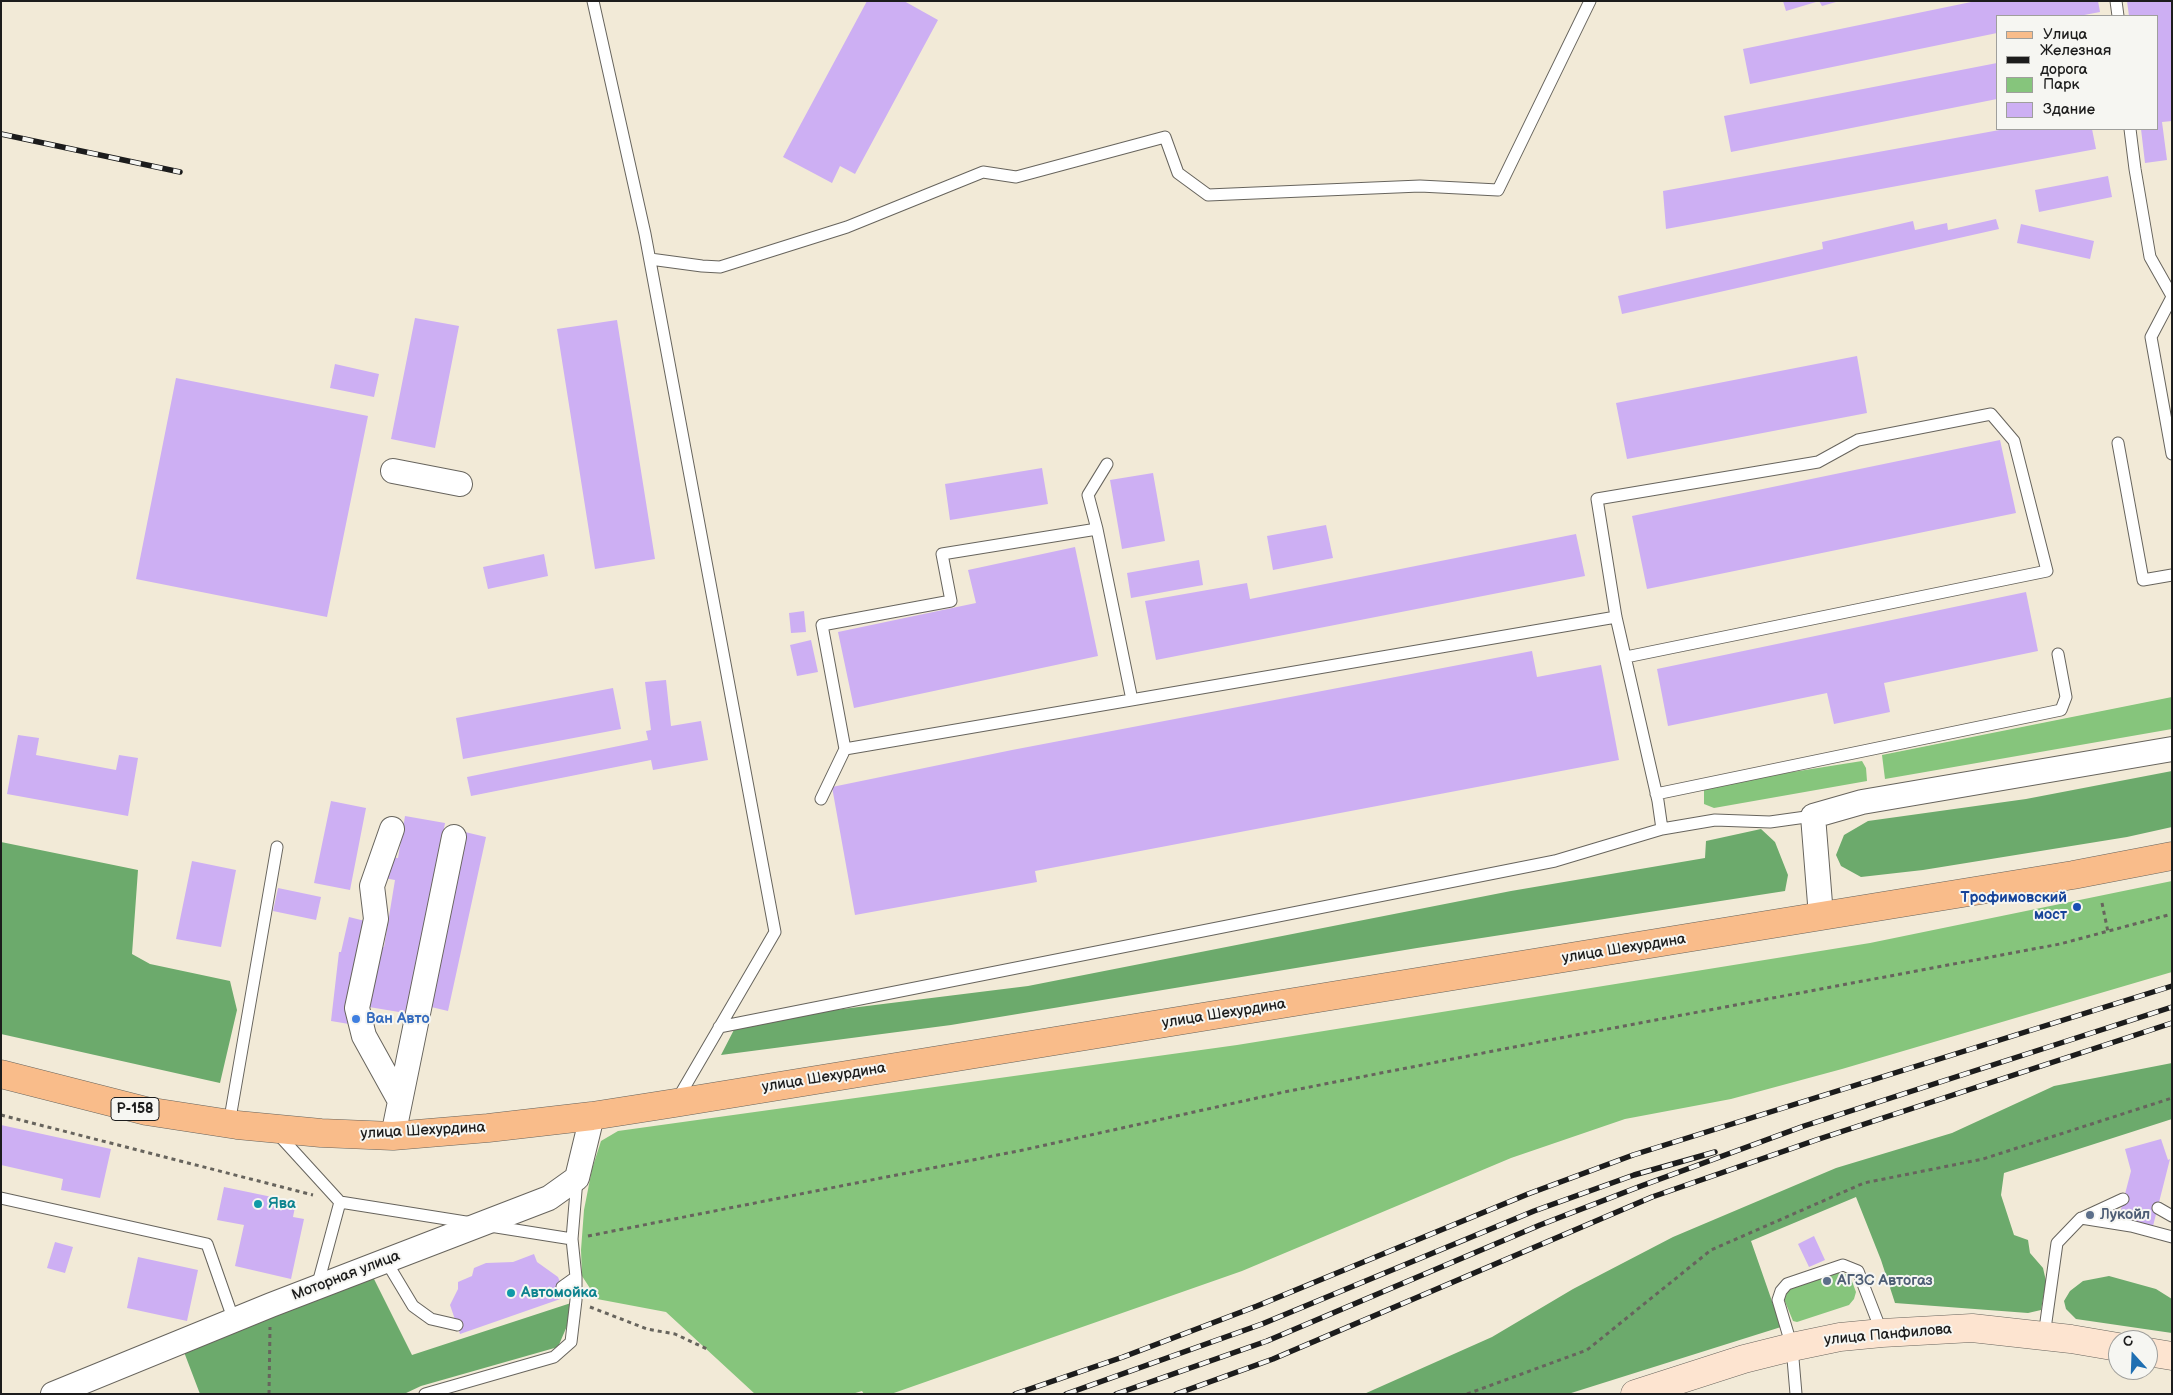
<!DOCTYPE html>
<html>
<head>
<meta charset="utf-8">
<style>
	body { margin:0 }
	#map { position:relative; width:2173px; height:1395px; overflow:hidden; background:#f2ead7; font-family:"Balsamiq Sans",sans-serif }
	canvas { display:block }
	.frame { position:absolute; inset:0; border:2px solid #1c1c1c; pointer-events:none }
	.legend { position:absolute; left:1996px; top:15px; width:162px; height:115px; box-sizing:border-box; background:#f6f6f2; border:1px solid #9f9f9c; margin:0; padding:6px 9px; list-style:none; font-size:15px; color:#1c1c1c }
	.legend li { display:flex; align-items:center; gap:10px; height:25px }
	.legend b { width:25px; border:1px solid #9f9f9c }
	.north { position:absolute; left:2108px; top:1330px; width:50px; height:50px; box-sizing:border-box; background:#f6f6f2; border:1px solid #9f9f9c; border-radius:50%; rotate:340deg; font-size:14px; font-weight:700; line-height:20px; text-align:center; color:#1c1c1c }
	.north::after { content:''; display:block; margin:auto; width:18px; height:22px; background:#1f6fb2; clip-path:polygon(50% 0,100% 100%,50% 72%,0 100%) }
</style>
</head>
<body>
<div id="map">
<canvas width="2173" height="1395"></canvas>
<div class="frame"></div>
<ul class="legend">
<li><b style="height:6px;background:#f9bc8a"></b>Улица</li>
<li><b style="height:6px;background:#1c1c1c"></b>Железная дорога</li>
<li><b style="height:14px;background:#86c57c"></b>Парк</li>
<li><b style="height:14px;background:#cdaff3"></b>Здание</li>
</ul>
<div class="north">С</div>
</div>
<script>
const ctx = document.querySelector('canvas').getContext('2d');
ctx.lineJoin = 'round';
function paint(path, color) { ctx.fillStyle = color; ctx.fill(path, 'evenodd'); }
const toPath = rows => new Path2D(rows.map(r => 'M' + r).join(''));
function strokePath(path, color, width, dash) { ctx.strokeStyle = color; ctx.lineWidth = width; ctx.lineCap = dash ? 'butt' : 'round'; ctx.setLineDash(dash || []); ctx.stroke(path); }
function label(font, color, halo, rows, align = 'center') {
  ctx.font = font + ' "Balsamiq Sans",sans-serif'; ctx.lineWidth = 4; ctx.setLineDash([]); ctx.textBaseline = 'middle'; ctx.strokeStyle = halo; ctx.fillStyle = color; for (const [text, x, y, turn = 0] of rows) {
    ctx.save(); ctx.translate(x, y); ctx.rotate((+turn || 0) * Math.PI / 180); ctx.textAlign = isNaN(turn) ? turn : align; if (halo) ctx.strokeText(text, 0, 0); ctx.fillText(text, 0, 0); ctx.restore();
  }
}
const green = toPath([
	[2172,697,2172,729,1885,779,1882,755],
	[1862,761,1866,768,1867,781,1714,808,1704,804,1704,786],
	[2172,881,2172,972,1842,1069,1731,1099,1625,1119,1511,1158,1242,1271,891,1394,864,1394,862,1391,852,1394,755,1394,666,1312,597,1299,582,1276,581,1250,584,1210,592,1169,601,1141,618,1131,1237,1045,1870,943],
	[1839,1271,1850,1276,1856,1292,1854,1299,1849,1305,1797,1322,1793,1321,1784,1299,1789,1288]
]);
const forest = toPath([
	[2172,771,2172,827,2127,837,1923,870,1861,877,1841,866,1836,855,1844,835,1868,821,2026,799],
	[1761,829,1775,842,1788,875,1785,891,1417,948,951,1025,721,1055,738,1022,1028,986,1511,891,1705,858,1706,841],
	[1,842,138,870,132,954,150,964,230,981,237,1010,220,1083,1,1034],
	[2172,1063,2172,1119,2004,1173,2001,1195,2014,1235,2028,1240,2030,1253,2043,1268,2046,1281,2041,1310,2028,1313,1895,1303,1881,1260,1856,1197,1751,1241,1781,1327,1568,1394,1364,1394,1492,1337,1573,1289,1673,1237,1836,1168,1952,1133,2054,1086],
	[372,1275,412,1355,571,1303,567,1326,558,1347,421,1386,404,1394,200,1394,184,1352],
	[2109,1276,2156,1289,2172,1299,2172,1333,2076,1319,2066,1309,2064,1301,2070,1291,2083,1281]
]);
const building = toPath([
	[867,1,904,1,938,20,855,174,840,166,832,183,783,157],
	[1783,1,1816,1,1816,2,1786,11],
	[1819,1,1836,1,1836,2,1822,6],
	[1976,1,2098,1,2100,12,2079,16,1997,16,1997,33,1750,84,1743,49],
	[2127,1,2172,1,2172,121,2162,122,2167,160,2145,163,2141,129,2157,129,2157,16,2129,16],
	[1997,63,1997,99,1731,152,1724,116],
	[2005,129,2092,129,2096,149,1666,229,1663,191],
	[2108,176,2112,197,2039,212,2035,190],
	[1996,219,1999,229,1622,314,1618,296,1823,249,1822,242,1913,221,1915,230,1947,223,1948,230],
	[2021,224,2094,241,2090,259,2017,243],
	[415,318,459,326,435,448,391,439],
	[617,320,655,559,595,569,557,329],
	[1857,356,1867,413,1627,459,1616,403],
	[335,364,379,374,374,397,330,388],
	[176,378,368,416,327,617,136,579],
	[2000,440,2016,513,1647,589,1632,516],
	[1042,468,1048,504,950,520,945,484],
	[1153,473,1165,541,1122,549,1110,480],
	[1326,525,1333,558,1273,570,1267,536],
	[1576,534,1585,576,1156,660,1145,601,1247,583,1250,599],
	[1075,547,1098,656,854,708,838,632,976,603,968,570],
	[544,554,548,576,488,589,483,567],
	[1199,560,1203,585,1131,598,1127,573],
	[2026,592,2038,651,1884,683,1890,712,1834,724,1827,693,1668,726,1657,669],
	[804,611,806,632,791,633,789,613],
	[811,640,818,672,797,676,790,645],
	[1532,651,1537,677,1601,665,1619,760,1035,871,1037,882,855,915,832,787,1012,750],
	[666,680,671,726,701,721,708,760,653,770,651,760,471,796,467,777,648,740,646,731,651,730,645,682],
	[613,688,621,729,463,759,456,718],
	[18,735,39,738,36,755,116,770,119,755,138,758,128,816,7,794],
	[331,801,366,808,350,890,314,883],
	[405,816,445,823,411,1014,369,1007,380,947,384,947,395,880,384,878,387,857,398,858],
	[465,832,486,837,448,1011,427,1006],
	[192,861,236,870,221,947,176,939],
	[278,888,321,897,316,920,273,911],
	[349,917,365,921,349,1024,331,1021,339,952,341,952],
	[1,1125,111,1149,100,1198,61,1190,63,1179,1,1165],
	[2161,1139,2168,1160,2170,1159,2153,1226,2119,1217,2131,1171,2125,1149],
	[224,1187,296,1202,293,1217,304,1219,291,1279,235,1266,244,1225,217,1220],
	[1814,1236,1825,1260,1809,1267,1798,1244],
	[55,1242,73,1247,65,1273,47,1268],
	[534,1254,537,1262,558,1277,566,1297,460,1334,450,1305,458,1289,458,1282,472,1276,474,1268,486,1263,513,1262],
	[138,1257,198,1270,187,1321,127,1308]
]);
const path = toPath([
	[2102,903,2108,932],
	[1,1115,313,1195],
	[588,1236,1023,1150,1284,1092,1560,1038,2060,944,2172,914],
	[590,1307,647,1329,675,1334,707,1349],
	[269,1394,270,1327],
	[1467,1394,1587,1350,1711,1250,1864,1183,1983,1159,2172,1098]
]);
const service = toPath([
	[593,1,645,234,775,932,677,1100],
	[2116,1,2118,16],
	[2130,129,2135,169,2150,257,2172,296],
	[650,259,702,266,720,267,847,227,983,172,1016,177,1165,137,1178,173,1208,195,1420,186,1498,190,1590,1],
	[2172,297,2151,337,2172,454],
	[2118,443,2143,580,2172,575],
	[1097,529,1088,495,1107,464],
	[1626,657,2047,571,2014,441,1991,414,1858,440,1818,462,1597,499,1616,617,1658,801,1662,829],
	[1132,700,1097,529,942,554,951,601,822,625,845,749,1616,617],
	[1656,794,2061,710,2066,697,2058,654],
	[821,799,845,749],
	[719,1027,1555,861,1662,829,1715,820,1770,822,1813,816],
	[229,1124,277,847],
	[277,1133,340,1202,317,1287],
	[1,1198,207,1244,234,1321],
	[340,1202,472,1223],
	[2158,1208,2172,1216],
	[2082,1218,2123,1199],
	[490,1226,572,1239],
	[386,1261,413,1306,431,1319,457,1325],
	[562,1287,576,1277,572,1239,577,1179],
	[2044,1336,2057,1243,2081,1218,2131,1226,2172,1237],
	[425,1394,554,1357,571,1342,576,1300,576,1277],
	[1796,1394,1792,1347,1778,1300,1781,1291,1787,1284,1843,1265,1858,1271,1882,1333]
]);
const minor = toPath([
	[393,471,460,484],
	[392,829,372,886,376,919,357,1008,364,1036,400,1101],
	[1821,916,1813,816,1862,802,2172,749],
	[393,1136,454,837],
	[53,1394,271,1305,549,1198,577,1178,592,1116]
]);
const secondary = toPath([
	[2148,1352,2172,1356],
	[1635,1394,1744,1359,1792,1347,1840,1337,1882,1333,1972,1328,2071,1339,2118,1347]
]);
const primary = toPath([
	[1,1074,146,1111,237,1125,321,1133,393,1136,488,1128,592,1116,675,1103,2073,875,2172,856]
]);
const rail = toPath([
	[1,134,180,172],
	[1015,1394,1123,1357,1257,1306,1528,1194,1633,1155,2172,986],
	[1066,1394,1262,1324,1534,1211,1634,1175,1715,1152],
	[1116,1394,1267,1341,1540,1225,1641,1186,1804,1126,2172,1007],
	[1176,1394,1273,1359,1652,1197,1816,1140,2172,1023]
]);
const markers = [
	[2077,907,5,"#1a4fb4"],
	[356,1019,5,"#3f7fe0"],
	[258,1204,5,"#0f9aa8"],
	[2090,1215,5,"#5c6f8a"],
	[1827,1281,5,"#5c6f8a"],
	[511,1293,5,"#0f9aa8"]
];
const shields = [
	[135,1109,48]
];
const shieldNames = [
	["Р-158",135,1109]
];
const transitNames = [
	["Трофимовский",2067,898],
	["мост",2067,915]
];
const streetNames = [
	["улица Шехурдина",1624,949,-9],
	["улица Шехурдина",1224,1014,-9],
	["улица Шехурдина",824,1078,-9],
	["улица Шехурдина",423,1131,-3],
	["Моторная улица",346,1276,-21],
	["улица Панфилова",1888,1335,-5]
];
const shopNames = [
	["Ван Авто",366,1019]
];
const cultureNames = [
	["Ява",268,1204],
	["Автомойка",521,1293]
];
const serviceNames = [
	["Лукойл",2100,1215],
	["АГЗС Автогаз",1837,1281]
];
paint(green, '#86c57c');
paint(forest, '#6caa6c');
paint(building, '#cdaff3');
strokePath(service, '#67645d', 13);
strokePath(minor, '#67645d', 26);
strokePath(secondary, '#67645d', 29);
strokePath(primary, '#67645d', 29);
strokePath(path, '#67645d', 3, [4, 4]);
strokePath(service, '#fff', 11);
strokePath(minor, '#fff', 24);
strokePath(secondary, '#fde4d0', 28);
strokePath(primary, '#f9bc8a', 28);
strokePath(rail, '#1c1c1c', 5.5);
strokePath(rail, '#f6f6f2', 4, [11]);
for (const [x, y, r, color] of markers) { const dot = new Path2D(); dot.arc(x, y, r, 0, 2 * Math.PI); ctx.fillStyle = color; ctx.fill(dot); strokePath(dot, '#f6f6f2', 2); }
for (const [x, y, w] of shields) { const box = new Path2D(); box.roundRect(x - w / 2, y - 11.5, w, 23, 4); ctx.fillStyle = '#f6f6f2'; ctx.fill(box); strokePath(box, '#1c1c1c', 1); }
label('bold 14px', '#1c1c1c', null, shieldNames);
label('bold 15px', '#164399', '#f6f6f2', transitNames, 'right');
label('15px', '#1c1c1c', '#f6f6f2', streetNames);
label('bold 15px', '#366cbe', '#f6f6f2', shopNames, 'left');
label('bold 15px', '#0d838f', '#f6f6f2', cultureNames, 'left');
label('bold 15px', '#4e5e75', '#f6f6f2', serviceNames, 'left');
</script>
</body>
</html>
